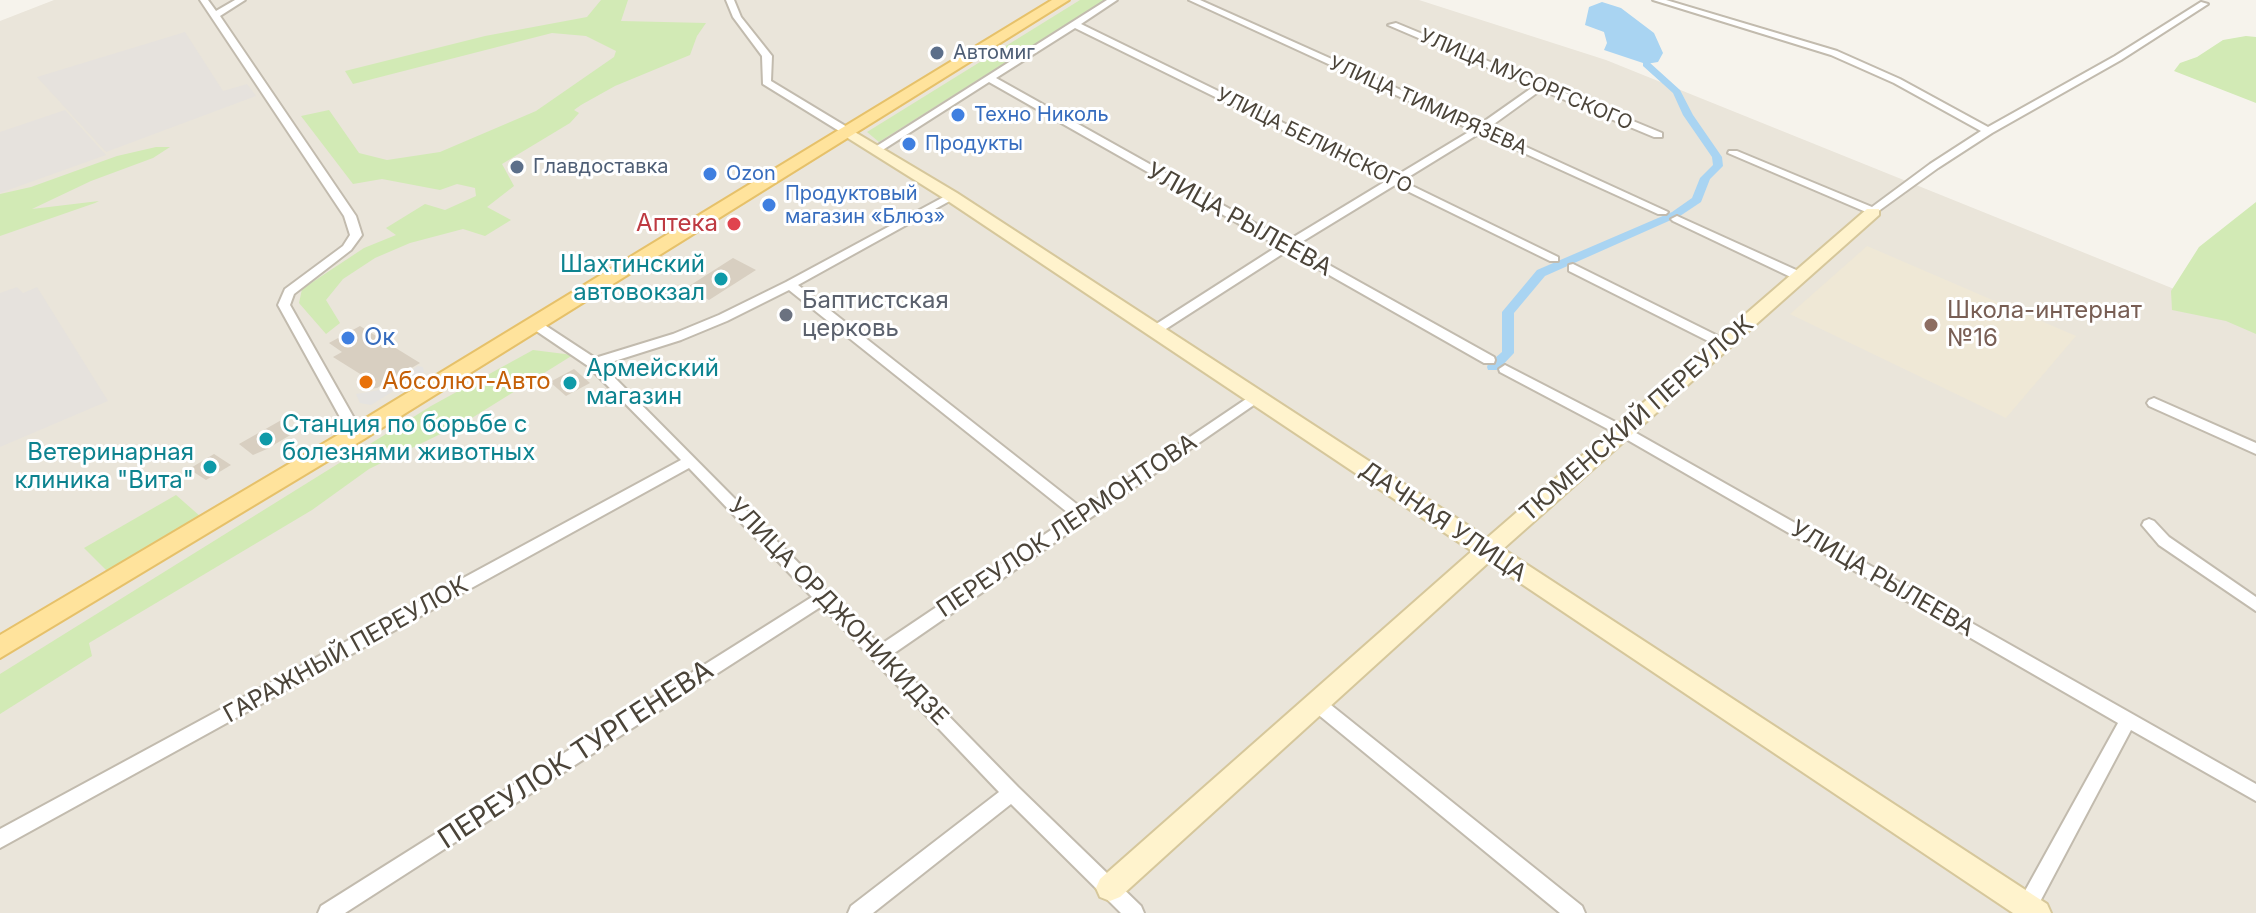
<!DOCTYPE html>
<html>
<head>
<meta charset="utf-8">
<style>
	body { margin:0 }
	canvas { display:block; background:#f6f3ec }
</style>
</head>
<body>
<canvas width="2256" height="913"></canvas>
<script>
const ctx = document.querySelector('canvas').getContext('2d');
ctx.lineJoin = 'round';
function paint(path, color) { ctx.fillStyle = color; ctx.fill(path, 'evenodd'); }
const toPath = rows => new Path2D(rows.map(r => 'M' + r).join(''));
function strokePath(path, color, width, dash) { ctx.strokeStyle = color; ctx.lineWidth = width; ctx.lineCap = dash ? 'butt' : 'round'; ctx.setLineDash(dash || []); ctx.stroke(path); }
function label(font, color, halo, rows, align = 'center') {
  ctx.font = font + ' Inter,sans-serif'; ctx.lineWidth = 6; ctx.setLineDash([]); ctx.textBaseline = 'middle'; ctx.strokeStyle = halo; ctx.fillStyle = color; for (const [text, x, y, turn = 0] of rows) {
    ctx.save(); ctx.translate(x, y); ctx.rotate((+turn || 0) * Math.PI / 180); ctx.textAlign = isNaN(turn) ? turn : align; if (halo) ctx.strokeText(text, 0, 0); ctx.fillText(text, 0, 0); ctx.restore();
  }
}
const residential = toPath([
	[54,0,1419,0,1606,60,2256,322,2256,913,0,913,0,21]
]);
const industrial = toPath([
	[185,32,223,91,247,84,256,96,106,152,37,77],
	[65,110,106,155,0,193,0,132],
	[17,287,23,293,37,287,108,401,0,447,0,293]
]);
const education = toPath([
	[1867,246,2076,336,2006,418,1790,314]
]);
const green = toPath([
	[601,0,628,0,621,21,706,23,697,36,690,55,615,86,581,105,574,110,579,113,570,123,502,164,514,186,487,207,511,220,485,236,463,229,410,243,375,258,343,279,326,300,340,323,326,334,299,303,302,289,364,248,396,235,386,228,425,204,445,210,476,196,475,188,457,184,440,190,382,179,353,184,301,116,329,110,359,153,387,160,440,152,536,111,614,57,616,51,586,36,552,33,353,84,345,71,485,36,587,17],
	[1080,0,1105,0,879,142,867,132],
	[2246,36,2256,37,2256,103,2174,71,2180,63,2197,57,2223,40],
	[156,147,170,147,153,158,91,181,32,209,99,201,95,203,0,236,0,194,31,187,117,156],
	[2256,202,2256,334,2226,321,2172,310,2171,291,2199,247],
	[533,350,573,355,467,421,369,469,312,510,89,643,92,656,0,714,0,674,431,406],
	[176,495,201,517,108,572,84,548]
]);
const parking = toPath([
	[418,366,423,367,424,372,371,405,360,403,356,394,379,390]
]);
const water = toPath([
	[1602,2,1621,8,1654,33,1663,53,1658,62,1646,64,1604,50,1607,43,1604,32,1585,25,1589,7]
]);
const canal = toPath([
	[1643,62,1649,62,1680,90,1693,115,1722,157,1723,166,1710,179,1701,202,1680,216,1545,276,1514,313,1514,353,1498,370,1488,370,1487,367,1488,364,1502,352,1502,312,1537,270,1672,212,1692,198,1700,178,1713,165,1712,157,1683,115,1673,93,1643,66,1643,62]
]);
const building = toPath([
	[733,258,756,270,709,300,686,288],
	[360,326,420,363,377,388,360,390,365,377,333,357,342,352,329,343],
	[574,369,590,383,566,396,550,382],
	[285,418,292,434,267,449,253,455,239,444],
	[214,454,231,465,206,480,189,469]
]);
const street = toPath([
	[200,0,208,0,216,11,235,0,245,0,220,16,356,216,362,235,351,250,294,294,290,305,363,434,361,437,351,437,278,305,285,289,343,246,350,235,344,216,200,0],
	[726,0,734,0,741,17,772,56,771,81,852,130,852,134,844,134,763,84,762,56,733,17,726,0],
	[1107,0,1117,0,1081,24,1394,177,1472,130,1189,0,1200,0,1479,125,1533,87,1388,25,1396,23,1662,133,1662,137,1654,137,1541,90,1487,129,1668,212,1666,214,1658,214,1480,133,1402,181,1558,257,1558,261,1550,261,1395,185,1295,246,1494,357,1495,360,1494,363,1484,363,1287,251,1158,334,1150,334,1148,331,1150,328,1278,246,989,82,881,151,877,152,872,149,1107,0],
	[1075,28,1386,181,1287,241,996,78,1075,28],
	[1653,0,1666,0,1837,51,1900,79,1988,127,2115,56,2201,2,2208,4,2121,60,1992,133,1938,168,1873,215,1728,153,1729,151,1737,151,1872,207,1930,164,1981,131,1894,83,1831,55,1653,0],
	[951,193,957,196,955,198,798,285,1083,509,1252,395,1257,394,1264,398,890,656,1018,787,1141,906,1144,913,1121,913,1011,804,873,913,848,913,851,906,999,792,822,606,345,913,318,913,321,906,812,597,689,468,0,848,0,829,681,460,588,366,529,326,527,323,529,320,537,320,595,358,673,334,719,315,786,282,951,193],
	[789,290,1072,516,880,645,602,365,681,340,727,321,789,290],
	[1677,216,1805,274,1807,277,1805,280,1797,280,1673,221,1671,219,1677,216],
	[1573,264,1728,341,1730,344,1728,347,1720,347,1569,271,1569,265,1573,264],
	[1505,365,1629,429,2256,784,2256,801,2131,730,2034,913,2020,913,2017,907,2020,900,2118,723,1619,435,1500,372,1499,369,1505,365],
	[2154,398,2256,443,2256,454,2149,406,2147,403,2149,400,2154,398],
	[2149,519,2154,521,2169,537,2256,597,2256,611,2159,545,2142,525,2144,521,2149,519],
	[1315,695,1321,697,1582,906,1585,913,1560,913,1309,707,1307,702,1309,697,1315,695]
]);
const secondary = toPath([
	[848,128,957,193,1487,538,1867,209,1879,209,1879,215,1503,549,2047,904,2051,913,2013,913,1489,562,1120,897,1110,901,1100,897,1096,888,1100,879,1472,551,945,199,843,135,843,129,848,128]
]);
const primary = toPath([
	[1052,0,1069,0,364,439,0,658,0,635,348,429,1052,0]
]);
const markers = [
	[937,53,8,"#5c6f8a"],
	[958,115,8,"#3f7fe0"],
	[909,144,8,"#3f7fe0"],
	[517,167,8,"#5c6f8a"],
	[710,174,8,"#3f7fe0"],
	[769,205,8,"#3f7fe0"],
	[734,224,8,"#e0444e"],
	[721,279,8,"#0f9aa8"],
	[786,315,8,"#6b7280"],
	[1931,325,8,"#8d6e63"],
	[348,338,8,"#3f7fe0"],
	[366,382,8,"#e8710a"],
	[570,383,8,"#0f9aa8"],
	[266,439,8,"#0f9aa8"],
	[210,467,8,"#0f9aa8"]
];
const farServicenames = [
	["Автомиг",953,53],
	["Главдоставка",533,167]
];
const farStreetnames = [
	["УЛИЦА МУСОРГСКОГО",1526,80,23],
	["УЛИЦА ТИМИРЯЗЕВА",1428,106,24],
	["УЛИЦА БЕЛИНСКОГО",1314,141,26]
];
const farShopnames = [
	["Техно Николь",974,115],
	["Продукты",925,144],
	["Ozon",726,174],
	["Продуктовый",785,194],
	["магазин «Блюз»",785,217]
];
const streetNames = [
	["УЛИЦА РЫЛЕЕВА",1239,220,29],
	["ТЮМЕНСКИЙ ПЕРЕУЛОК",1637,419,-41],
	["ДАЧНАЯ УЛИЦА",1443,522,34],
	["ПЕРЕУЛОК ЛЕРМОНТОВА",1067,526,-34],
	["УЛИЦА РЫЛЕЕВА",1882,579,30],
	["УЛИЦА ОРДЖОНИКИДЗЕ",838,612,46],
	["ГАРАЖНЫЙ ПЕРЕУЛОК",346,650,-29]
];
const healthNames = [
	["Аптека",718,224]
];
const cultureNames = [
	["Шахтинский",705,265],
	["автовокзал",705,293],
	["Армейский",586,369,"left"],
	["магазин",586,397,"left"],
	["Станция по борьбе с",282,425,"left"],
	["болезнями животных",282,453,"left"],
	["Ветеринарная",194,453],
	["клиника \"Вита\"",194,481]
];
const worshipNames = [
	["Баптистская",802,301],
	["церковь",802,329]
];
const educationNames = [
	["Школа-интернат",1947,311],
	["№16",1947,339]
];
const shopNames = [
	["Ок",364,338]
];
const foodNames = [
	["Абсолют-Авто",382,382]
];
const nearStreetnames = [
	["ПЕРЕУЛОК ТУРГЕНЕВА",576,755,-33]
];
paint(residential, '#eae5da');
paint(industrial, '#e6e2dd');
paint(education, '#efe8d6');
paint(green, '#d2eab5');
paint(parking, '#e5e3e0');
paint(water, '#a9d4f2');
paint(canal, '#a9d4f2');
paint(building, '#d8cfc1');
strokePath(street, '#c2bbae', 4);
strokePath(secondary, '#d6c79b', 4);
strokePath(primary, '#e6c16a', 4);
paint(street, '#fff');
paint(secondary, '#fff3cd');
paint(primary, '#ffe39c');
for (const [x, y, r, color] of markers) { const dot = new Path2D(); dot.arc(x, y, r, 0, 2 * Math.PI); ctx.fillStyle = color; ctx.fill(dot); strokePath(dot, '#fff', 3); }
label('20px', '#4e5e75', '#fff', farServicenames, 'left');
label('20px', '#4b4439', '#fff', farStreetnames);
label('20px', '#366cbe', '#fff', farShopnames, 'left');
label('24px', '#4b4439', '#fff', streetNames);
label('24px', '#be3a42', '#fff', healthNames, 'right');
label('24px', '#0d838f', '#fff', cultureNames, 'right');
label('24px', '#5b616d', '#fff', worshipNames, 'left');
label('24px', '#785e54', '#fff', educationNames, 'left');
label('24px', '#366cbe', '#fff', shopNames, 'left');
label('24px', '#c56008', '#fff', foodNames, 'left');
label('28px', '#4b4439', '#fff', nearStreetnames);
</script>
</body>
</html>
